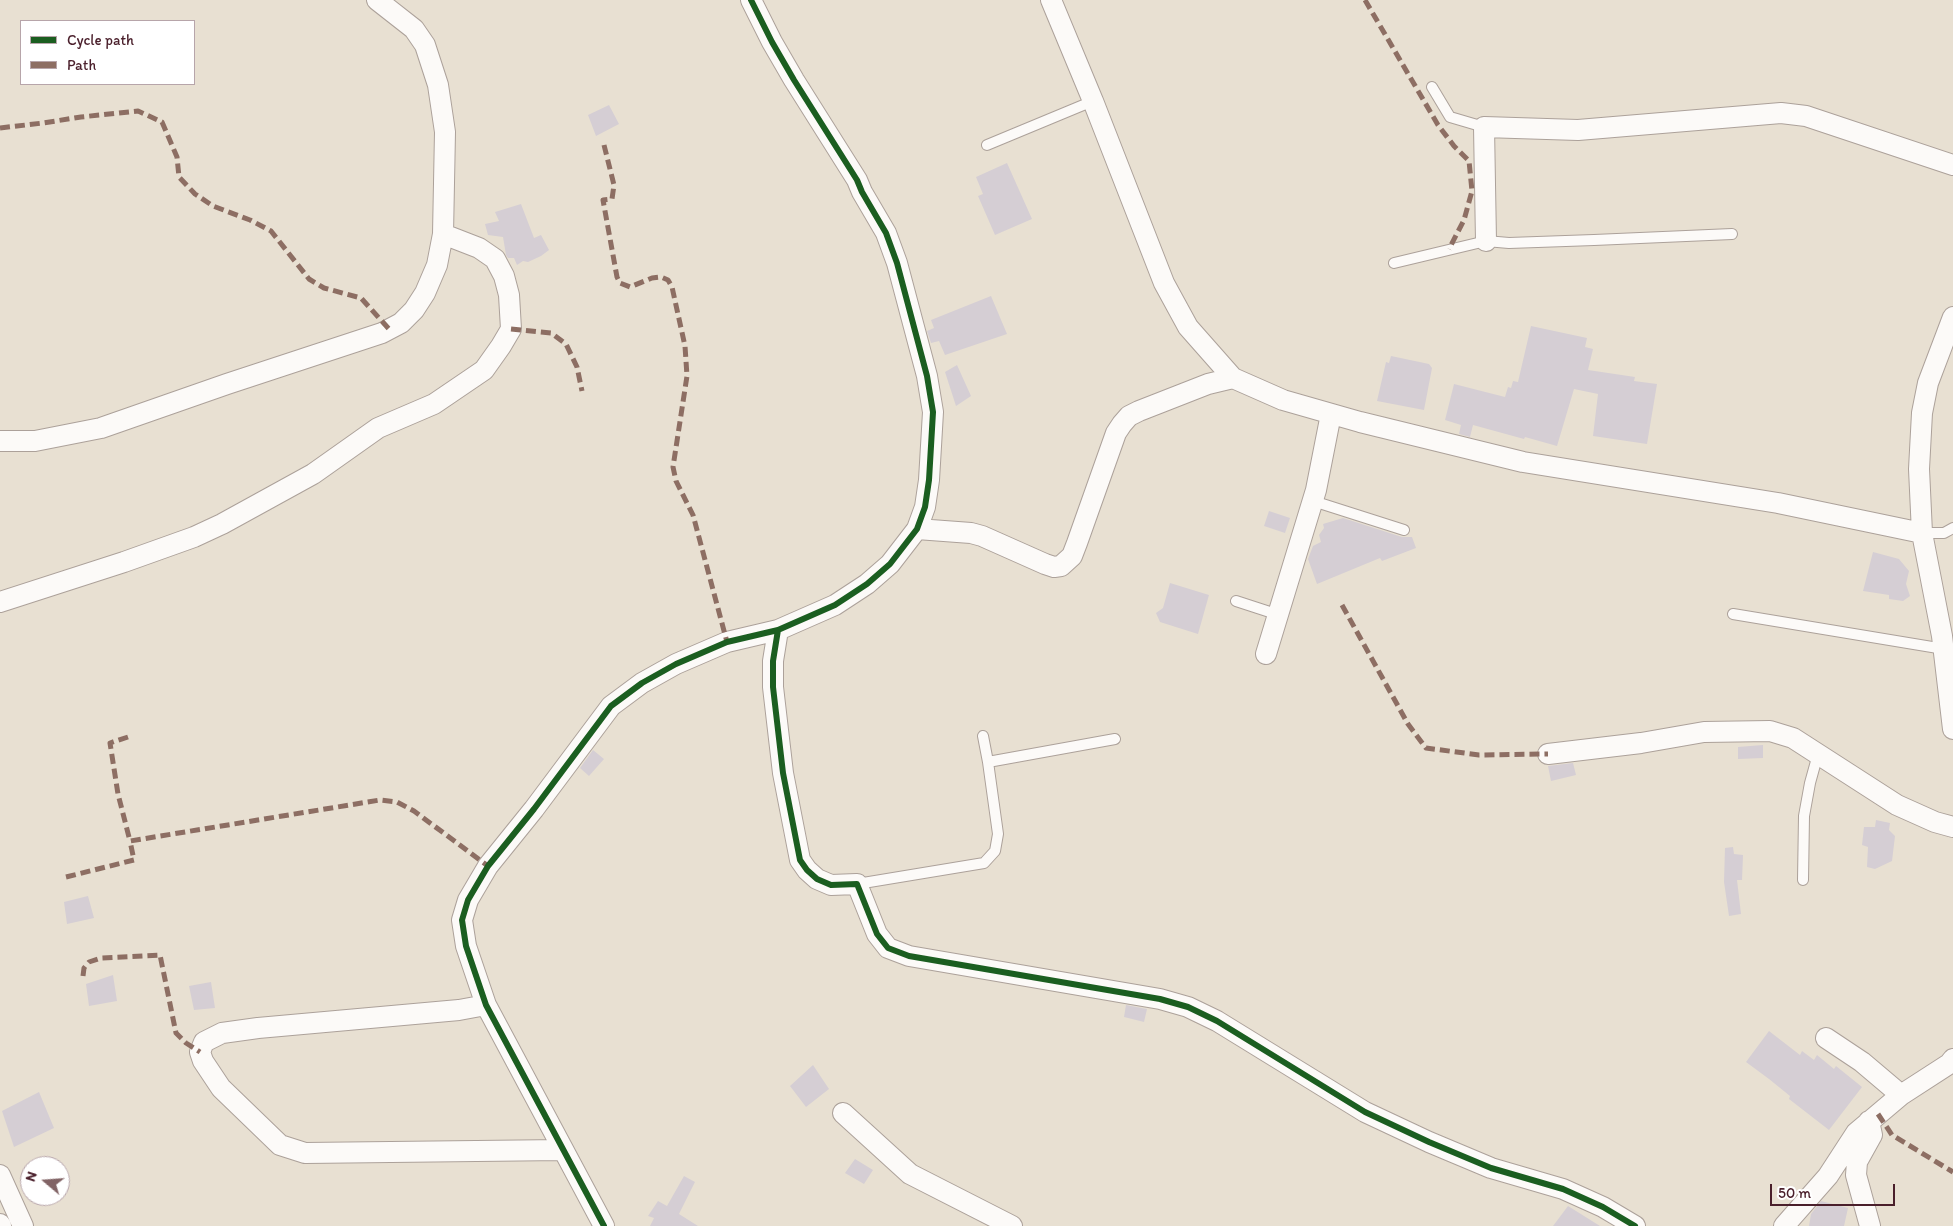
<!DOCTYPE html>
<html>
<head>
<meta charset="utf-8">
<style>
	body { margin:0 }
	#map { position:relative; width:1953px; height:1226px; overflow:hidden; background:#e8e0d2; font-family:Itim,sans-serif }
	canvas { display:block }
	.legend { position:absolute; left:20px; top:20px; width:175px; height:65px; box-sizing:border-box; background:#fff; border:1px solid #b7a5aa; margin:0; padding:6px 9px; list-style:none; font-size:15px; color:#4a1f2b }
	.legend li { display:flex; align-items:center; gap:10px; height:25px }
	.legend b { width:25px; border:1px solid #b7a5aa }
	.north { position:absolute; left:20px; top:1156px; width:50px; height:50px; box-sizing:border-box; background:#fff; border:1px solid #b7a5aa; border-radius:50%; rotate:288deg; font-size:14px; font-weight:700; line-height:20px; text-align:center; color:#4a1f2b }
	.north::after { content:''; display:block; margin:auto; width:18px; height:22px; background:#816365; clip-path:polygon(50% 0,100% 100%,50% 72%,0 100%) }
	.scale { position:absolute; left:1770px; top:1184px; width:125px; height:22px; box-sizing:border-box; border:2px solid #4a1f2b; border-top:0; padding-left:6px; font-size:15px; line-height:18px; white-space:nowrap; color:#4a1f2b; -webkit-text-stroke:4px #fff; paint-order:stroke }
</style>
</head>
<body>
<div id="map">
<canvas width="1953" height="1226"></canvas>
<ul class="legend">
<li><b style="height:6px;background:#1b5e20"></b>Cycle path</li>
<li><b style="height:6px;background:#8d6e63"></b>Path</li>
</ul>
<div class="north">N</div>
<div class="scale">50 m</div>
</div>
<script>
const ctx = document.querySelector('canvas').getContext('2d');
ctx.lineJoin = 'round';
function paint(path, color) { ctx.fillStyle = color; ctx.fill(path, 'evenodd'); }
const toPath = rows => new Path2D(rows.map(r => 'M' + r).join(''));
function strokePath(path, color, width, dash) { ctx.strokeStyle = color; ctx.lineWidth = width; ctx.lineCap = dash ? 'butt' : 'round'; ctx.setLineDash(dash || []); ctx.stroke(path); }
const building = toPath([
	[609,105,619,124,596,136,588,115],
	[1007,163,1032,219,995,235,978,196,983,194,976,177],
	[521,204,534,238,541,235,549,250,541,256,528,262,523,261,517,265,514,258,508,258,506,255,503,237,488,235,485,224,499,221,495,212],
	[991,296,1007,334,945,355,939,341,931,343,927,331,934,328,931,320],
	[1531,326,1587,338,1585,347,1593,349,1588,370,1635,377,1634,381,1657,384,1647,444,1593,436,1598,394,1574,389,1557,446,1525,437,1524,439,1473,425,1470,437,1459,434,1461,425,1445,420,1454,384,1505,397,1508,387,1511,388,1513,381,1518,382],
	[1391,356,1429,364,1432,368,1424,410,1377,401,1386,362,1389,363],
	[957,365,971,396,956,406,945,372],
	[1269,511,1290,518,1285,533,1264,526],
	[1343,518,1402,537,1412,537,1416,548,1382,561,1380,558,1317,584,1308,559,1313,546,1321,542,1319,535,1324,528,1323,524],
	[1873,552,1899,559,1909,571,1906,584,1910,596,1903,601,1889,599,1889,595,1863,591],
	[1170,583,1209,595,1198,634,1160,622,1156,613,1163,608],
	[1763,745,1763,758,1738,759,1738,747],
	[593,750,604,759,589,776,580,768],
	[1573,763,1576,775,1551,781,1548,766],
	[1876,820,1890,823,1889,830,1895,836,1892,861,1875,869,1867,867,1868,847,1862,845,1864,827,1875,827],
	[1733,847,1734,854,1743,855,1742,880,1737,880,1741,914,1729,916,1724,882,1725,848],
	[88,896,94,918,67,924,64,902],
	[113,975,117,1001,89,1006,86,984],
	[211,982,215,1008,194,1010,189,986],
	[1126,1005,1147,1009,1144,1022,1124,1017],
	[1769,1031,1800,1055,1802,1051,1814,1060,1817,1055,1834,1069,1836,1066,1862,1087,1829,1130,1789,1099,1790,1096,1769,1079,1746,1062],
	[813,1065,829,1089,806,1107,790,1086],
	[39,1092,54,1128,14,1147,2,1111],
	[855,1159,873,1170,864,1184,845,1173],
	[684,1176,695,1182,679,1214,698,1226,650,1226,654,1218,648,1216,658,1201,667,1206],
	[1821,1201,1848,1208,1844,1226,1809,1226,1811,1214],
	[1568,1206,1600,1226,1553,1226]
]);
const lane = toPath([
	[1432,87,1450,117,1484,127],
	[987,145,1093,101],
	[1394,263,1486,241,1509,243,1594,240,1732,234],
	[1313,501,1404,530],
	[1922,533,1944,533,1953,528],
	[1236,601,1279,615],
	[1733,614,1944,649],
	[983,736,988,762],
	[1803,880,1804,816,1810,783,1818,754],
	[857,884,984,863,995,851,998,834,988,762,1115,739]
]);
const street = toPath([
	[1051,0,1093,101,1164,283,1188,327,1233,378,1283,400,1360,422,1523,462,1778,503,1922,533],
	[1486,241,1484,127,1578,130,1781,113,1806,116,1953,165],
	[1953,317,1928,383,1922,413,1919,469,1922,533,1942,636,1953,729],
	[0,441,35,441,101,428,227,384,382,333,401,323,414,310,425,293,437,265,443,234,445,132,438,85,425,45,414,29,377,0],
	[917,529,971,533,982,536,1045,564,1054,567,1061,566,1072,556,1077,543,1116,433,1122,424,1129,416,1139,411,1208,384,1233,378],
	[0,602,124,562,194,537,222,524,313,474,378,428,434,404,484,370,501,346,511,329,509,295,504,276,495,259,479,248,443,234],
	[778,630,773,661,773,687,783,773,800,860,807,870,817,879,831,885,857,884,877,934,888,948,909,956,1160,999,1188,1007,1217,1021,1365,1112,1429,1142,1491,1168,1563,1189,1603,1207,1635,1226],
	[1266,654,1316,490,1331,414],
	[1548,754,1641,743,1704,732,1770,731,1793,738,1897,805,1935,822,1953,827],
	[486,1005,459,1010,258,1028,222,1033,204,1042,200,1052,203,1061,221,1088,280,1145,305,1153,562,1150],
	[1826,1038,1862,1062,1901,1095],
	[843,1113,910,1174,1012,1226],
	[1869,1121,1872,1135,1857,1162,1856,1175,1870,1226],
	[0,1175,23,1226],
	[0,1224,1,1226],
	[604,1226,486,1005,466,946,462,920,468,900,488,866,534,809,611,706,642,683,676,664,727,642,778,630,835,605,867,584,890,564,917,529,925,507,929,480,933,412,927,376,897,263,886,233,862,192,857,180,794,80,772,42,751,0],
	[1784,1226,1828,1176,1856,1133,1901,1095,1949,1064,1953,1059]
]);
const quiet = toPath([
	[1365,0,1438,125,1454,146,1469,161,1472,191,1464,220,1449,249],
	[0,128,43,123,81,117,138,111,162,122,177,157,179,177,195,194,213,206,250,220,271,231,309,279,324,288,361,298,389,329],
	[604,145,614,185,612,199,603,200,617,277,620,283,630,287,652,278,661,277,668,280,672,287,685,346,687,376,673,467,676,481,693,515,727,642],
	[511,329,551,333,566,344,577,367,582,391],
	[1342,605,1408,724,1426,748,1479,755,1548,754],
	[128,737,110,743,118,794,130,841,380,800,397,802,414,811,488,866],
	[66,877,134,860,130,841],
	[83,976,84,968,89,962,101,958,160,955,176,1033,186,1043,200,1052],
	[1878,1114,1892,1135,1953,1172]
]);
const cycleway = toPath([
	[778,630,773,661,773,687,783,773,800,860,807,870,817,879,831,885,857,884,877,934,888,948,909,956,1160,999,1188,1007,1217,1021,1365,1112,1429,1142,1491,1168,1563,1189,1603,1207,1635,1226],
	[604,1226,486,1005,466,946,462,920,468,900,488,866,534,809,611,706,642,683,676,664,727,642,778,630,835,605,867,584,890,564,917,529,925,507,929,480,933,412,927,376,897,263,886,233,862,192,857,180,794,80,772,42,751,0]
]);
paint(building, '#d5ced4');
strokePath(lane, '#aca19a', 12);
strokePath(street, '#aca19a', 22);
strokePath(lane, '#fcfaf8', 10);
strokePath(street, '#fcfaf8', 20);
strokePath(quiet, '#8d6e63', 5, [10, 5]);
strokePath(cycleway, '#1b5e20', 6);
</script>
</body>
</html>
